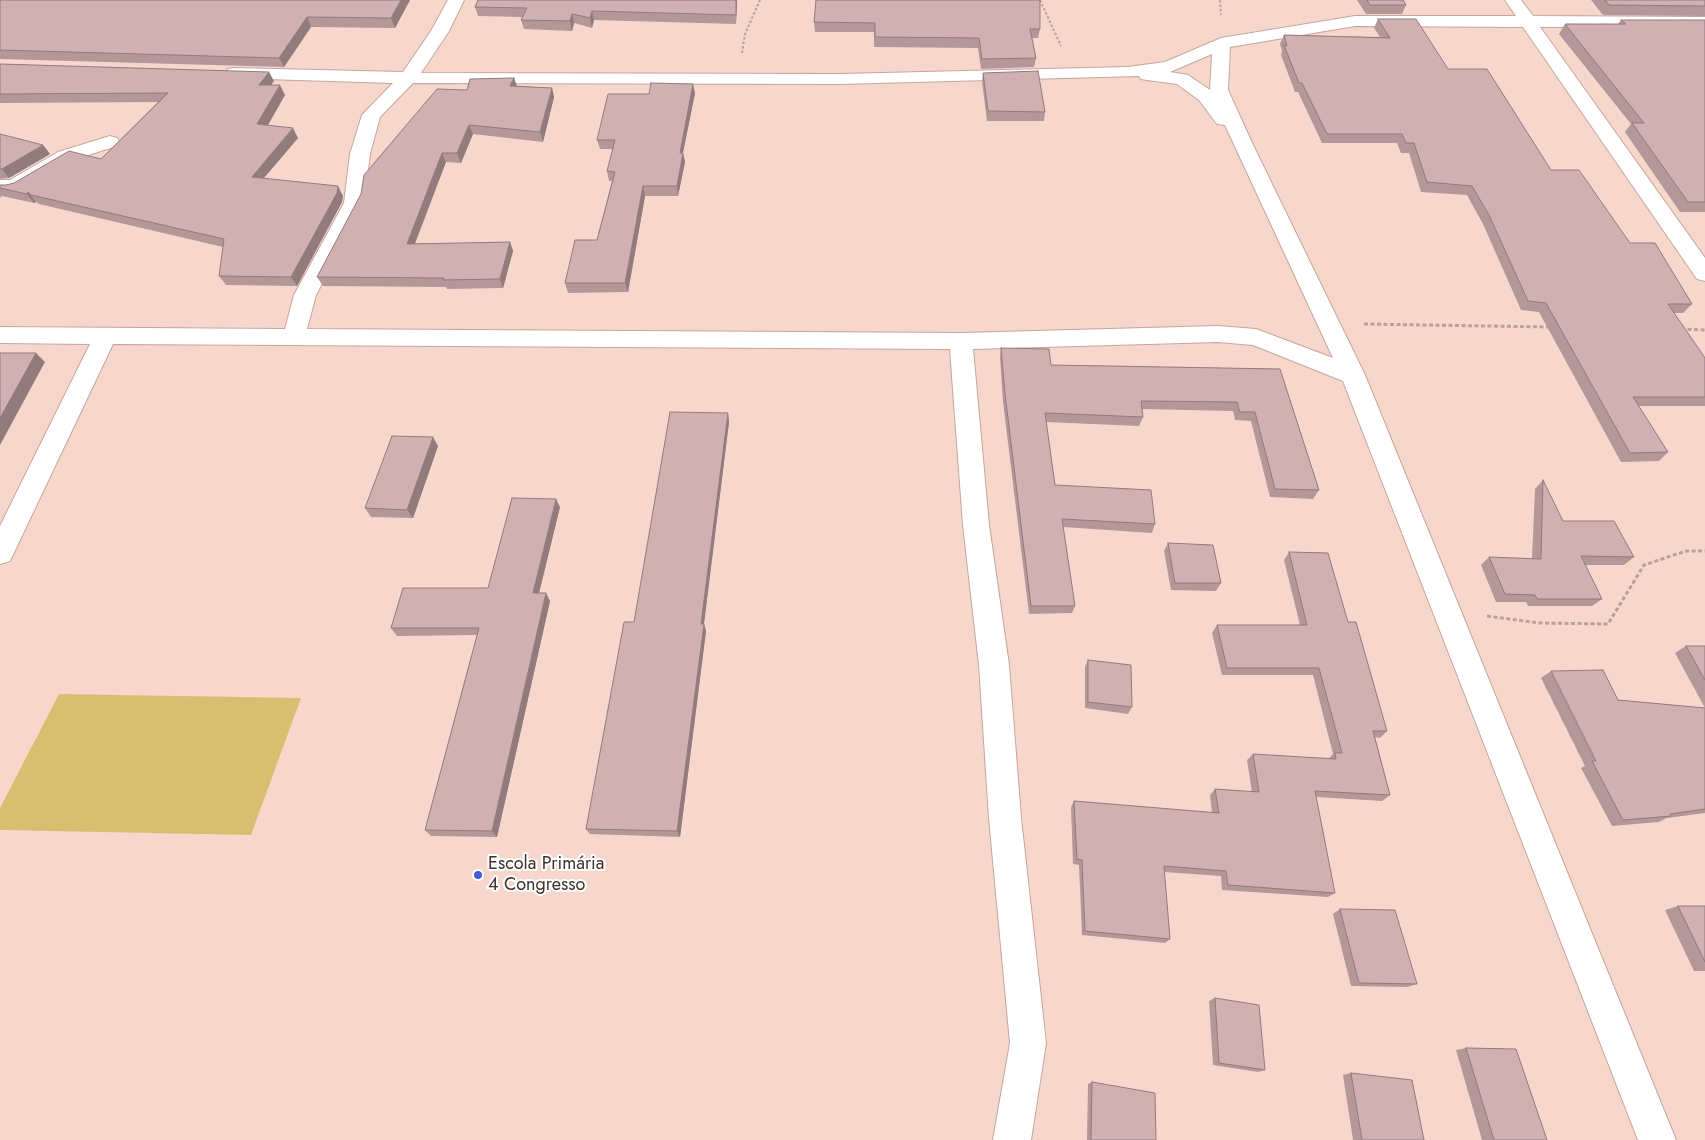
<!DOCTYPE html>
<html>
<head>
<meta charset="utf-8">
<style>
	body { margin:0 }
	canvas { display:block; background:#f7d7cc }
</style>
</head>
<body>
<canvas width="1705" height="1140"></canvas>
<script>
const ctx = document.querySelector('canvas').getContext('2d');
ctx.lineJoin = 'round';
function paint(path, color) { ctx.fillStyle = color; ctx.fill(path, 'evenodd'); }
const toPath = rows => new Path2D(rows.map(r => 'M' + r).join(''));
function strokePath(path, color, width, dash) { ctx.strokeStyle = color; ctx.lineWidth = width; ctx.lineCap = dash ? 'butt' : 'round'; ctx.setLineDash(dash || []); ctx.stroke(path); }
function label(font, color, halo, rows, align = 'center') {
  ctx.font = font + ' Jost,sans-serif'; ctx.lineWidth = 4; ctx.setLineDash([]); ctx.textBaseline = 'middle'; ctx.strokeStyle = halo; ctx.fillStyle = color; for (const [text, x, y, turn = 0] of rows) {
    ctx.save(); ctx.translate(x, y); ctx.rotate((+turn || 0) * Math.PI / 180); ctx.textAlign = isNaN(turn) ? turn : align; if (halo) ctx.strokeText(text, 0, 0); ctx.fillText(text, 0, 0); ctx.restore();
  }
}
const green = toPath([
	[59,694,301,698,251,835,0,830,0,808]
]);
const pathFar1 = toPath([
	[1040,0,1061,46],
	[1220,0,1221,15],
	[742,53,745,34,760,0]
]);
const path = toPath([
	[1364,324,1550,327],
	[1681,329,1705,330],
	[1487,616,1539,623,1608,624,1644,565,1686,551,1705,551]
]);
const minor = toPath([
	[448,0,464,0,449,31,421,73,840,74,1128,67,1165,62,1221,38,1355,16,1516,16,1505,0,1521,0,1533,16,1705,17,1705,27,1540,27,1705,258,1705,281,1697,279,1523,27,1355,26,1230,47,1228,90,1253,145,1365,375,1676,1140,1638,1140,1343,381,1253,345,1218,342,973,349,989,525,1009,665,1021,818,1046,1043,1031,1140,993,1140,1010,1043,989,818,979,665,963,525,950,349,113,344,10,561,0,564,0,526,90,344,0,343,0,327,285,329,294,295,344,203,350,154,362,115,393,83,234,78,228,77,225,73,228,69,234,68,403,72,431,31,448,0],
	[1212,54,1210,90,1188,75,1170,72,1212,54],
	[1139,76,1141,79,1147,80,1177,84,1199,100,1217,124,1225,125,1333,358,1256,329,1218,326,961,333,307,329,316,295,364,203,370,154,380,117,413,83,840,84,1139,76],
	[110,136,117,138,120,142,117,146,72,160,21,191,14,193,0,192,0,180,10,180,58,152,110,136]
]);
const wall = toPath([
	[0,0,410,0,395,28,311,27,284,67,0,59],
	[478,0,737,0,736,24,594,20,592,28,574,23,572,31,524,29,521,20,522,17,478,16,475,7],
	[816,0,1040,29,1038,38,1032,38,1036,58,1034,67,981,69,978,48,874,47,874,32,815,32,814,22],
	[1357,0,1403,0,1406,5,1402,14,1366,14],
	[1591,0,1705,0,1705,16,1603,15],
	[1378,19,1448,69,1551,170,1630,243,1692,304,1683,313,1674,313,1705,358,1705,406,1638,406,1668,452,1659,461,1621,462,1539,312,1521,310,1483,224,1467,195,1421,192,1409,153,1401,153,1397,143,1322,143,1298,92,1295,92,1281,55,1282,51,1280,44,1284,35,1380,37,1374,28],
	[1621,20,1705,20,1705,212,1680,212,1625,132,1631,124,1559,34,1565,24,1618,24],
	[0,64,274,81,271,85,285,95,267,125,298,138,264,178,343,196,342,202,297,286,226,285,219,276,223,247,39,204,36,202,34,203,2,196,0,198,0,185,6,185,101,159,158,102,0,103],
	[983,73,1045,112,1044,121,987,121,982,82],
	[514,78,517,86,552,88,554,97,543,142,473,134,461,163,446,162,415,244,510,242,513,251,503,288,447,289,446,287,323,286,317,277,467,90],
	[695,93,683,153,685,162,678,196,645,196,628,292,568,293,565,283,597,240,612,181,609,181,607,171,613,149,600,149,597,140],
	[0,134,43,145,50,154,9,178,0,179],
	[1001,348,1051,365,1280,369,1319,490,1313,499,1270,497,1251,421,1235,420,1233,411,1142,409,1143,417,1139,426,1046,422,1055,485,1155,524,1152,533,1063,527,1075,606,1072,613,1029,614,1003,402,1000,357],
	[728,413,729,422,704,624,706,631,680,837,590,834,586,829,634,622],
	[438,446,413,518,371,517,365,508],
	[1543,480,1563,521,1634,557,1624,565,1585,565,1602,599,1592,606,1528,606,1526,602,1496,602,1481,565,1489,557,1532,559,1535,489],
	[560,507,539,593,550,601,497,837,431,836,425,830,477,635,397,636,391,628,488,588],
	[1168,543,1221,583,1216,591,1171,590,1164,551],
	[1289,552,1348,622,1387,731,1380,738,1375,737,1390,795,1382,801,1316,797,1335,893,1328,897,1222,890,1221,876,1164,872,1170,939,1165,943,1082,935,1079,865,1073,864,1071,807,1074,801,1212,813,1210,795,1215,789,1252,792,1247,760,1253,754,1328,759,1333,754,1313,675,1222,675,1212,633,1217,625,1300,625,1284,560],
	[1686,646,1705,646,1705,708,1675,653],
	[1088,660,1132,707,1128,714,1085,708,1085,667],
	[1551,671,1618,700,1705,708,1705,813,1667,818,1659,822,1612,826,1581,768,1585,766,1541,678],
	[1678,906,1705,906,1705,971,1694,971,1665,910],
	[1340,909,1417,984,1407,987,1351,986,1333,914],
	[1215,998,1265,1070,1258,1072,1213,1065,1209,1001],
	[1466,1048,1547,1140,1482,1140,1456,1050],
	[1351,1073,1424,1140,1353,1140,1343,1075],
	[1092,1082,1156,1140,1087,1140,1088,1084]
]);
const shadedWall = toPath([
	[401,0,410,0,395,28,391,18],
	[736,0,737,0,736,24],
	[592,11,594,20,592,28,590,18],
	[572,14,574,23,572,31,570,21],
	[307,17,311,27,284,67,279,58],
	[269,72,274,81,264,95,259,85],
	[514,78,517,87,510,86],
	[693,84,695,93,681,162,680,153],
	[280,85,285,95,263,134,257,124],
	[552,88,554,97,543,142,540,132],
	[469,125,473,134,461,163,457,153],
	[293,128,298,138,257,186,252,177],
	[43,145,50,154,9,178,2,169],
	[442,153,446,162,411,253,407,244],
	[683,153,685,162,678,196,677,186],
	[338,186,343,196,342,202,297,286,291,277],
	[643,186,645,196,628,292,625,283],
	[28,192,36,202,34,203,27,194],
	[510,242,513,251,503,288,500,279],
	[36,353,45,362,0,445,0,418],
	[728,413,729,422,703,631,701,624],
	[433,437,438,446,413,518,407,510],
	[556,499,560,507,537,601,533,593],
	[546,593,550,601,497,837,492,831],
	[704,624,706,631,680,837,677,831]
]);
const building = toPath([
	[0,0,401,0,391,18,307,17,279,58,0,50,0,0],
	[478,0,736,0,736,15,592,11,590,18,572,14,570,21,521,20,527,8,475,7,478,0],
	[816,0,1040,0,1040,29,1030,29,1036,58,982,59,979,38,875,37,875,23,814,22,816,0],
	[1367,0,1403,0,1406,5,1370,5,1367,0],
	[1605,0,1705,0,1705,6,1609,5,1605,0],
	[1378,19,1416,19,1448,69,1487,69,1551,170,1579,170,1630,243,1655,243,1692,304,1668,304,1705,358,1705,397,1633,397,1668,452,1630,453,1546,303,1528,301,1489,215,1472,186,1427,182,1414,143,1406,143,1402,134,1327,134,1302,83,1299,83,1284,45,1287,46,1284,35,1390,38,1378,19],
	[1621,20,1705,20,1705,202,1688,202,1632,123,1644,123,1565,24,1626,24,1621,20],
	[0,64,269,72,259,85,280,85,257,124,293,128,252,177,338,186,337,193,291,277,219,276,224,239,31,195,28,192,27,194,0,188,0,185,6,185,14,183,69,151,101,159,168,93,0,94,0,64],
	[1038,71,1045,112,988,111,983,73,1038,71],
	[514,78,510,86,552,88,540,132,469,125,457,153,442,153,407,244,510,242,500,279,443,280,444,278,317,277,361,194,364,175,437,89,467,90,470,79,514,78],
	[651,83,693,84,680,153,683,153,677,186,643,186,625,283,565,283,575,240,597,240,615,172,607,171,615,140,597,140,608,94,649,94,651,83],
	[0,134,43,145,2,169,0,169,0,134],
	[1001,348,1049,349,1051,365,1280,369,1319,490,1275,489,1255,412,1240,412,1237,402,1141,401,1143,417,1045,413,1055,485,1151,490,1155,524,1062,519,1075,606,1031,606,1005,394,1001,348],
	[0,353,36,353,0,418,0,353],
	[670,412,728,413,701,624,704,624,677,831,586,829,624,622,634,622,670,412],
	[392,436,433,437,407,510,365,508,392,436],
	[1543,480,1563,521,1614,521,1634,557,1581,556,1602,599,1537,599,1535,595,1505,594,1489,557,1541,559,1543,480],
	[512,498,556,499,533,593,546,593,492,831,425,830,479,628,391,628,403,588,488,588,512,498],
	[1168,543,1213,545,1221,583,1175,583,1168,543],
	[1289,552,1328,553,1348,622,1356,622,1387,731,1373,731,1390,795,1315,791,1335,893,1228,885,1226,871,1164,866,1170,939,1085,931,1082,860,1077,859,1074,801,1219,813,1215,789,1259,792,1253,754,1336,759,1335,753,1342,753,1319,668,1227,668,1217,625,1307,625,1289,552],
	[1686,646,1705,646,1705,680,1686,646],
	[1088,660,1131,665,1132,707,1088,702,1088,660],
	[1603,670,1618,700,1705,708,1705,809,1670,814,1671,816,1623,820,1592,761,1596,761,1551,671,1603,670],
	[1678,906,1705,906,1705,962,1678,906],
	[1340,909,1395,910,1417,984,1359,983,1340,909],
	[1215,998,1259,1005,1265,1070,1219,1063,1215,998],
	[1466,1048,1516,1049,1547,1140,1494,1140,1466,1048],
	[1351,1073,1412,1080,1424,1140,1362,1140,1351,1073],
	[1092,1082,1155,1093,1156,1140,1091,1140,1092,1082]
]);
const markers = [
	[478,875,5,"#495cd1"]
];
const nearPoinames = [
	["Escola Primária",488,865],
	["4 Congresso",488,886]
];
paint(green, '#d9be72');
strokePath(minor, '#c4a69c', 2);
strokePath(pathFar1, '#bba198', 2, [2.5, 2]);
strokePath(path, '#bba198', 3, [4, 2.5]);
paint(minor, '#fff');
paint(wall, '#b49799');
paint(shadedWall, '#927b7d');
paint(building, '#d1b0b2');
strokePath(building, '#927b7d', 1);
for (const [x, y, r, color] of markers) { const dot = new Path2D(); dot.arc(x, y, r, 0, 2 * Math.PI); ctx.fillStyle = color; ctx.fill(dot); strokePath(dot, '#fff', 2); }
label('18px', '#3c302c', '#fff', nearPoinames, 'left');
</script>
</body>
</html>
